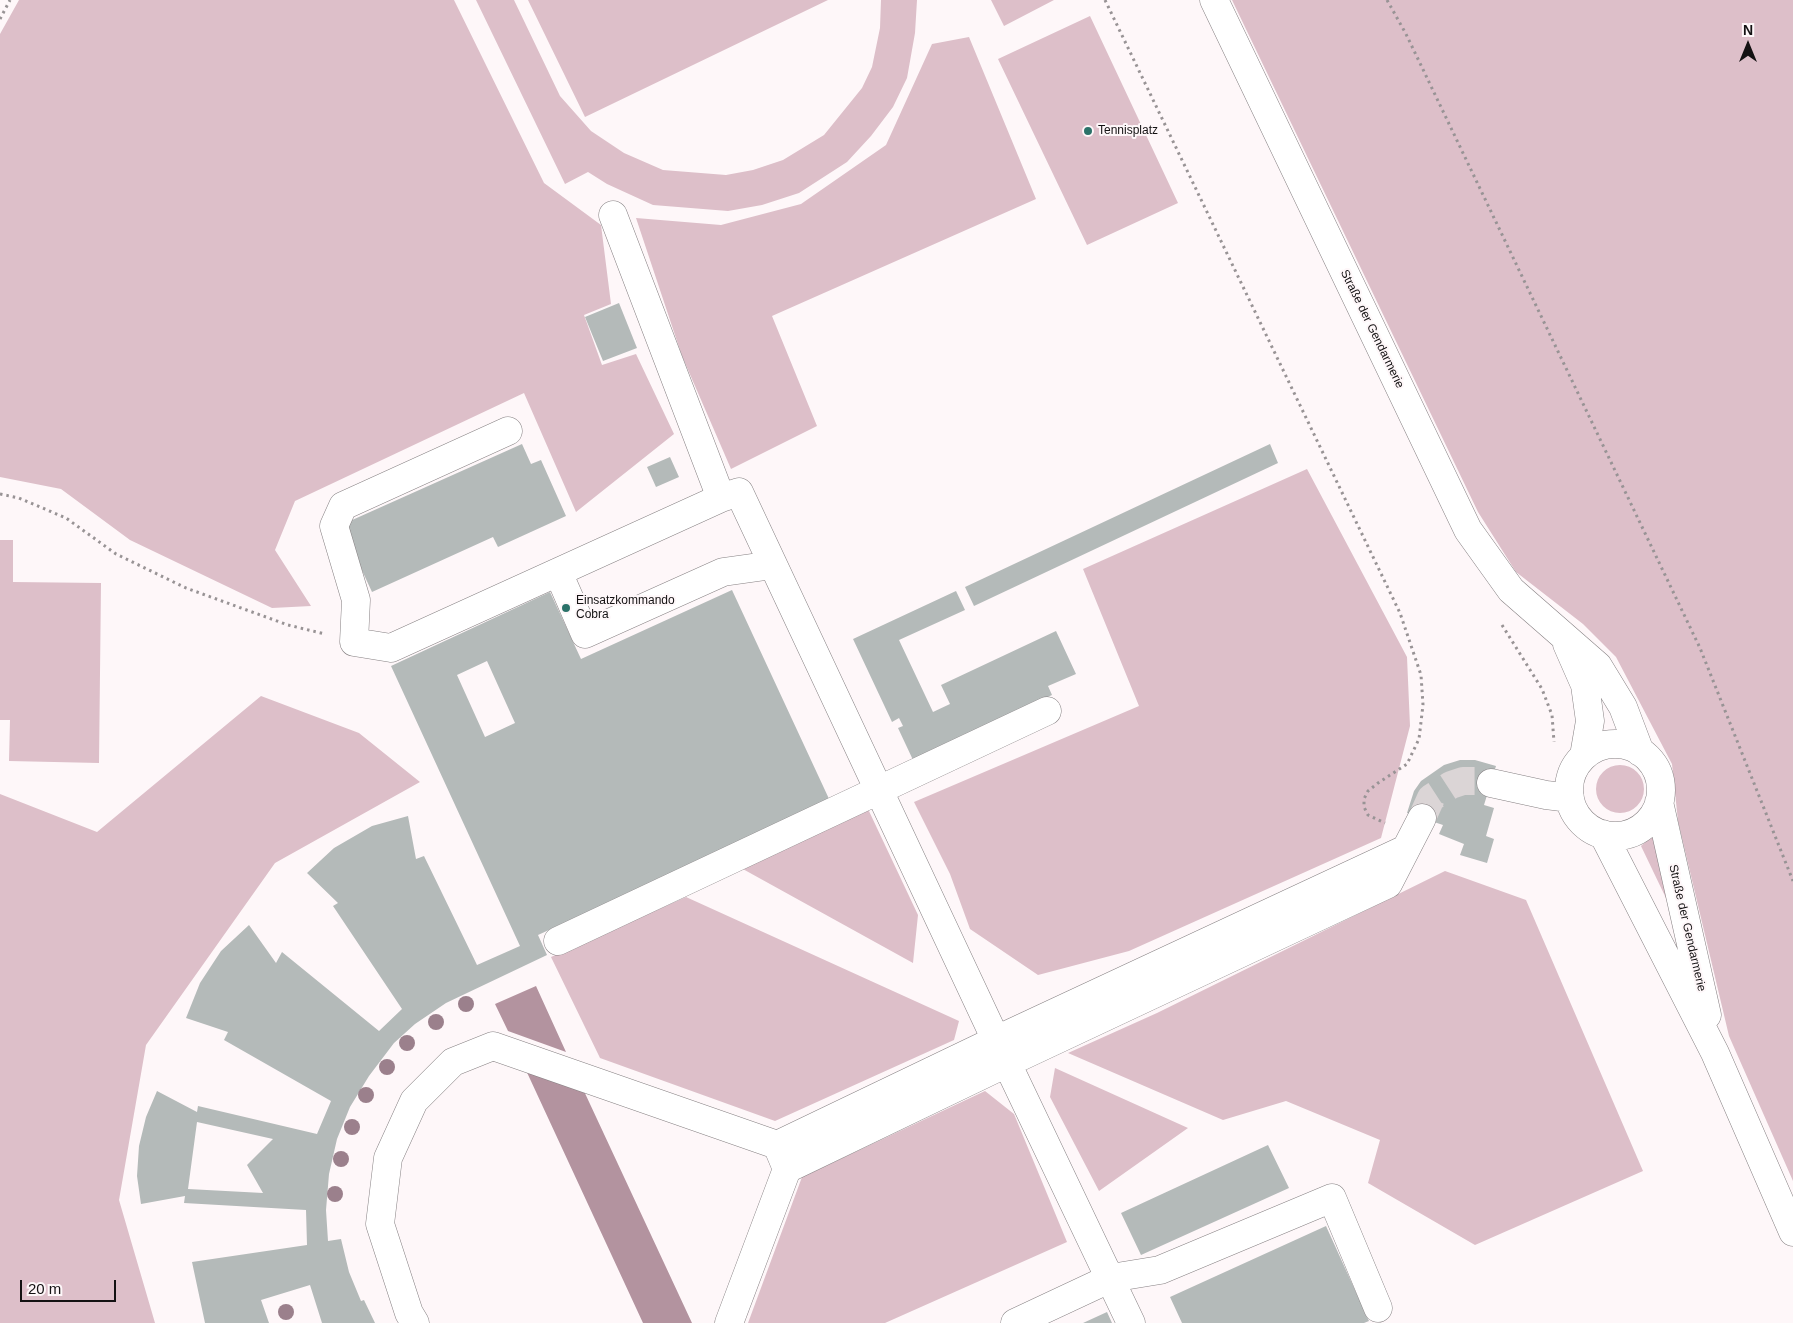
<!DOCTYPE html>
<html>
<head>
<meta charset="utf-8">
<style>
	body { margin:0 }
	#map { position:relative; width:1793px; height:1323px; overflow:hidden; background:#fef7f9; font-family:Arial,sans-serif }
	canvas { display:block }
	.north { position:absolute; left:1723px; top:20px; width:50px; height:50px; -webkit-text-stroke:4px #fef7f9; paint-order:stroke; rotate:0deg; font-size:14px; font-weight:700; line-height:20px; text-align:center; color:#141213 }
	.north::after { content:''; display:block; margin:auto; width:18px; height:22px; background:#141213; clip-path:polygon(50% 0,100% 100%,50% 72%,0 100%) }
	.scale { position:absolute; left:20px; top:1280px; width:96px; height:22px; box-sizing:border-box; border:2px solid #141213; border-top:0; padding-left:6px; font-size:15px; line-height:18px; white-space:nowrap; color:#141213; -webkit-text-stroke:4px #fef7f9; paint-order:stroke }
</style>
</head>
<body>
<div id="map">
<canvas width="1793" height="1323"></canvas>
<div class="north">N</div>
<div class="scale">20 m</div>
</div>
<script>
const ctx = document.querySelector('canvas').getContext('2d');
ctx.lineJoin = 'round';
function paint(path, color) { ctx.fillStyle = color; ctx.fill(path, 'evenodd'); }
const toPath = rows => new Path2D(rows.map(r => 'M' + r).join(''));
function strokePath(path, color, width, dash) { ctx.strokeStyle = color; ctx.lineWidth = width; ctx.lineCap = dash ? 'butt' : 'round'; ctx.setLineDash(dash || []); ctx.stroke(path); }
function label(font, color, halo, rows, align = 'center') {
  ctx.font = font + ' Arial,sans-serif'; ctx.lineWidth = 4; ctx.setLineDash([]); ctx.textBaseline = 'middle'; ctx.strokeStyle = halo; ctx.fillStyle = color; for (const [text, x, y, turn = 0] of rows) {
    ctx.save(); ctx.translate(x, y); ctx.rotate((+turn || 0) * Math.PI / 180); ctx.textAlign = isNaN(turn) ? turn : align; if (halo) ctx.strokeText(text, 0, 0); ctx.fillText(text, 0, 0); ctx.restore();
  }
}
const green = toPath([
	[19,0,454,0,544,183,601,225,611,304,584,315,602,365,636,354,674,434,576,512,524,393,295,501,275,550,311,606,272,608,130,540,61,489,0,477,0,34],
	[476,0,514,0,560,96,591,131,624,153,663,170,726,175,753,170,783,160,824,135,862,88,872,67,880,28,881,0,917,0,915,33,907,78,893,107,871,136,847,162,799,193,762,205,728,211,653,205,607,184,588,172,565,184],
	[528,0,828,0,585,117],
	[991,0,1054,0,1004,26],
	[1232,0,1793,0,1793,1181,1729,1036,1678,821,1672,764,1616,657,1583,624,1516,572,1478,512],
	[1090,16,1178,203,1087,245,998,59],
	[969,37,1036,199,772,316,817,426,731,469,682,356,636,218,721,225,801,204,886,145,932,44],
	[1307,469,1407,657,1410,726,1381,838,1129,951,1038,975,970,929,950,874,914,802,1139,706,1083,569],
	[0,540,13,540,13,582,101,583,99,763,9,761,10,720,0,720],
	[261,696,359,733,420,782,275,863,146,1045,119,1200,155,1323,0,1323,0,794,97,832],
	'1596 789a24 24 0 1 1 48 0a24 24 0 1 1-48 0Z',
	[868,809,918,915,913,963,741,868],
	[1650,838,1656,838,1676,919,1641,846],
	[1445,871,1526,900,1643,1171,1475,1245,1368,1183,1380,1140,1286,1101,1223,1120,1068,1053,1157,1013],
	[686,897,959,1021,954,1040,775,1121,600,1058,551,957],
	[1055,1068,1188,1128,1099,1191,1050,1097],
	[985,1091,1014,1114,1067,1242,885,1323,748,1323,802,1177]
]);
const water = toPath([
	[536,986,566,1052,508,1031,495,1004],
	[524,1066,583,1089,692,1323,643,1323]
]);
const building = toPath([
	[619,303,637,348,603,361,585,317],
	[522,444,531,464,541,460,566,516,498,547,493,537,372,592,341,525],
	[1270,444,1278,463,974,606,965,587],
	[670,457,679,477,656,487,647,467],
	[732,590,830,801,538,935,547,955,446,1003,415,1024,394,1043,369,1076,350,1107,337,1139,329,1174,326,1210,328,1241,341,1239,349,1272,361,1301,364,1300,375,1323,322,1323,310,1285,261,1300,269,1323,205,1323,192,1262,307,1245,306,1210,184,1203,185,1196,141,1204,137,1176,139,1146,146,1117,157,1091,197,1112,198,1106,317,1134,331,1101,224,1040,228,1032,186,1018,200,983,221,951,249,925,276,963,282,952,379,1031,402,1009,333,906,338,903,307,873,334,848,372,826,408,816,416,859,424,856,477,965,520,946,391,666,550,592,581,659],
	[487,661,515,723,485,737,457,675],
	[197,1122,273,1139,247,1165,263,1193,188,1189],
	[956,591,965,610,899,640,933,712,950,704,941,685,1056,631,1076,674,1048,686,1052,695,913,760,898,728,903,726,899,718,892,722,853,639],
	[1460,760,1475,760,1496,766,1484,805,1494,808,1486,836,1494,839,1487,863,1460,855,1464,844,1439,834,1443,825,1407,813,1414,791,1421,781,1444,765],
	[1268,1145,1289,1188,1141,1255,1121,1213],
	[1326,1226,1369,1321,1364,1323,1182,1323,1170,1297],
	[1107,1312,1112,1323,1083,1323]
]);
const minorTunnel = toPath([
	[1422,818,1431,798,1451,785,1463,781,1476,781,1491,783]
]);
const path = toPath([
	[1105,0,1400,613,1421,675,1423,705,1419,739,1407,764,1378,783,1368,791,1364,799,1364,807,1368,815,1385,823],
	[1387,0,1406,34,1700,648,1793,881],
	[0,19,10,0],
	[0,494,19,498,66,518,116,554,186,588,288,625,325,634],
	[1502,625,1542,689,1552,715,1554,742]
]);
const minor = toPath([
	[1214,0,1468,530,1511,590,1598,666,1623,707,1640,752],
	[613,215,721,498],
	[508,431,343,506,334,526,356,600,354,642,391,648,721,498,739,492,996,1040,1131,1323],
	[558,572,585,634,723,572,773,565],
	[1567,644,1585,685,1590,721,1584,756],
	'1569 790a46 46 0 1 1 92 0a46 46 0 1 1-92 0Z',
	[1491,783,1546,795,1570,798],
	[1659,802,1707,1015],
	[1603,834,1715,1053,1793,1232],
	[1406,849,1422,818],
	[558,941,1047,711],
	[777,1145,996,1040,1406,849,1388,884,1007,1063,787,1169],
	[415,1323,409,1313,380,1224,388,1158,414,1101,453,1062,493,1046,777,1145,787,1169,729,1323],
	[1015,1323,1111,1278,1160,1270,1332,1198,1378,1308]
]);
const trees = [
	[466,1004],
	[436,1022],
	[407,1043],
	[387,1067],
	[366,1095],
	[352,1127],
	[341,1159],
	[335,1194],
	[286,1312]
];
const markers = [
	[1088,131,5,"#2b7269"],
	[566,608,5,"#2b7269"]
];
const poiNames = [
	["Tennisplatz",1098,131],
	["Einsatzkommando",576,601],
	["Cobra",576,615]
];
const streetNames = [
	["Straße der Gendarmerie",1372,329,64],
	["Straße der Gendarmerie",1687,928,77]
];
paint(green, '#ddbfc9');
paint(water, '#b3939f');
paint(building, '#b4bab9');
strokePath(minorTunnel, '#dbd5d6', 28, [28, 14]);
strokePath(minor, '#868183', 29);
strokePath(path, '#989395', 3, [2.5, 4]);
strokePath(minor, '#fff', 28);
ctx.fillStyle = '#9b808c';
for (const [x, y] of trees) { ctx.beginPath(); ctx.arc(x, y, 8, 0, 2 * Math.PI); ctx.fill(); }
for (const [x, y, r, color] of markers) { const dot = new Path2D(); dot.arc(x, y, r, 0, 2 * Math.PI); ctx.fillStyle = color; ctx.fill(dot); strokePath(dot, '#fef7f9', 2); }
label('12px', '#141213', '#fef7f9', poiNames, 'left');
label('12px', '#141213', '#fef7f9', streetNames);
</script>
</body>
</html>
